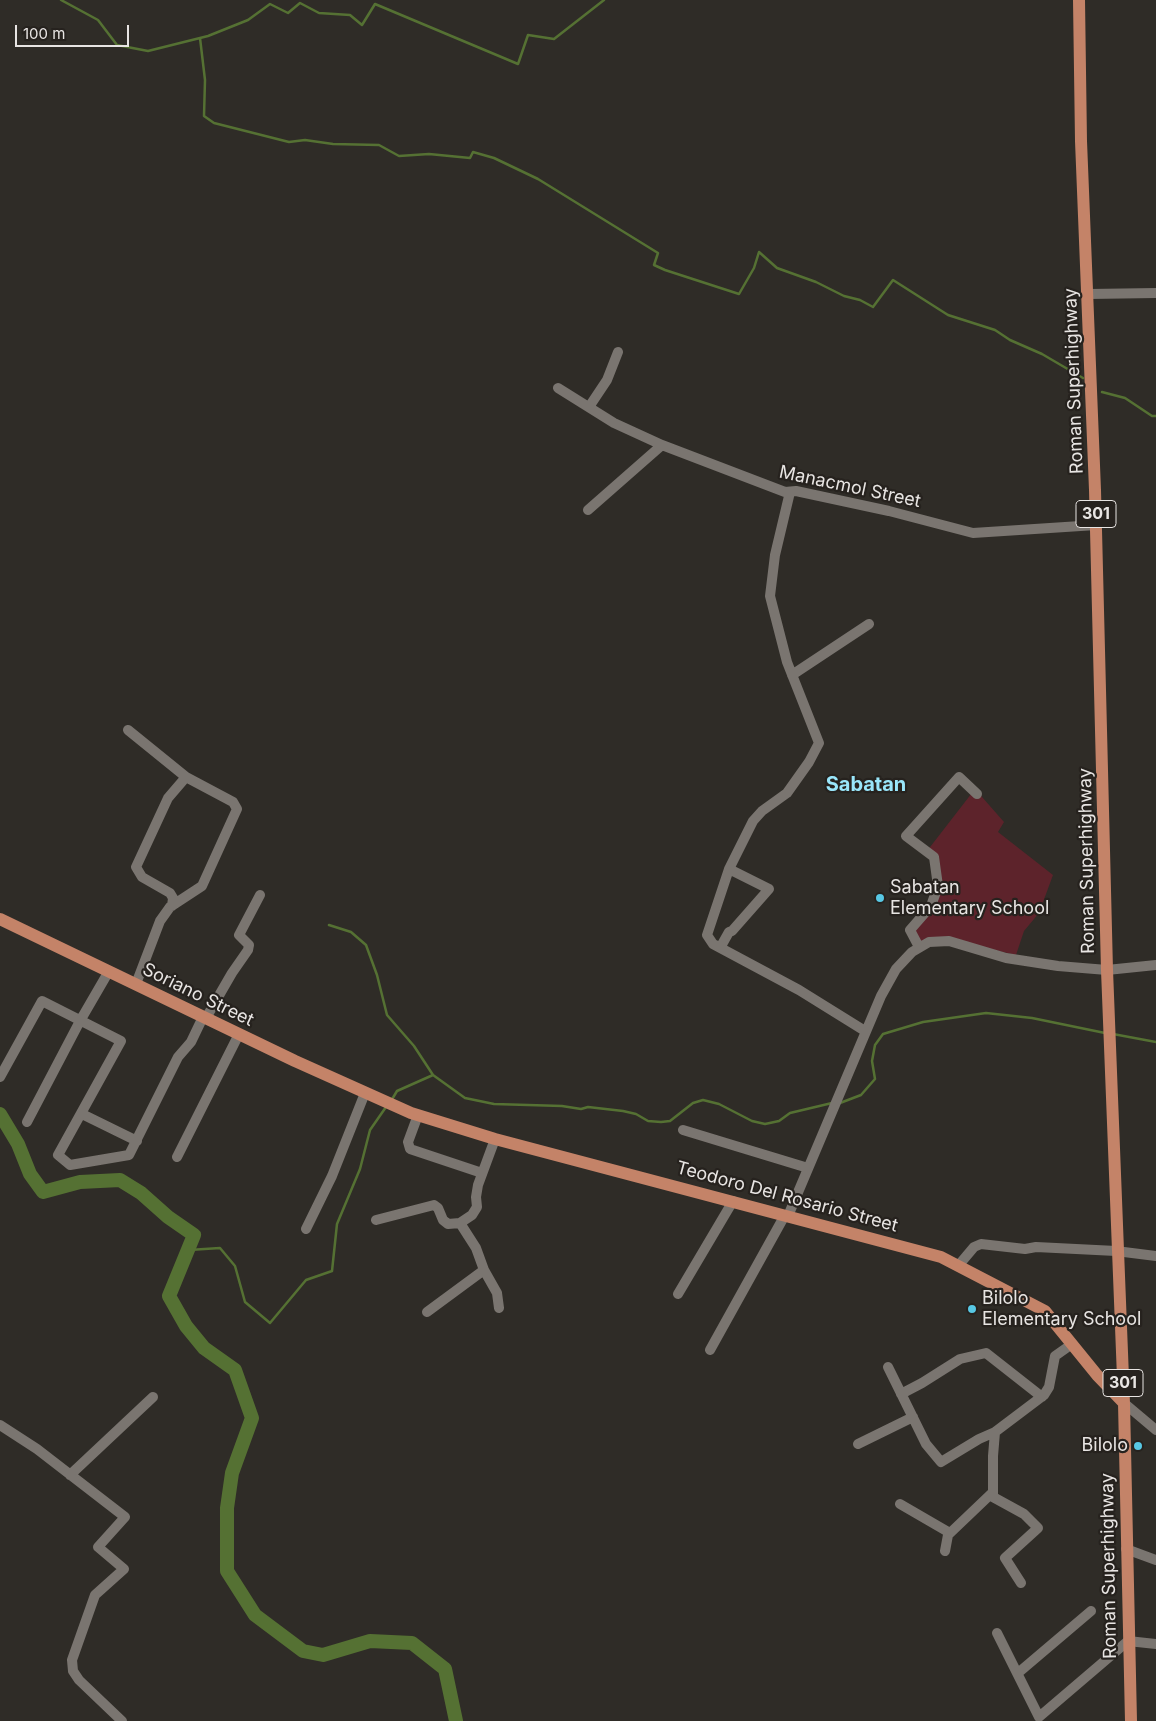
<!DOCTYPE html>
<html>
<head>
<meta charset="utf-8">
<style>
	body { margin:0 }
	#map { position:relative; width:1156px; height:1721px; overflow:hidden; background:#2f2c27; font-family:Inter,sans-serif }
	canvas { display:block }
	.scale { position:absolute; left:15px; top:25px; width:114px; height:22px; box-sizing:border-box; border:2px solid #e8e5e3; border-top:0; padding-left:6px; font-size:15px; line-height:18px; white-space:nowrap; color:#e8e5e3; -webkit-text-stroke:4px #26221e; paint-order:stroke }
</style>
</head>
<body>
<div id="map">
<canvas width="1156" height="1721"></canvas>
<div class="scale">100 m</div>
</div>
<script>
const ctx = document.querySelector('canvas').getContext('2d');
ctx.lineJoin = 'round';
function paint(path, color) { ctx.fillStyle = color; ctx.fill(path, 'evenodd'); }
const toPath = rows => new Path2D(rows.map(r => 'M' + r).join(''));
function strokePath(path, color, width, dash) { ctx.strokeStyle = color; ctx.lineWidth = width; ctx.lineCap = dash ? 'butt' : 'round'; ctx.setLineDash(dash || []); ctx.stroke(path); }
function label(font, color, halo, rows, align = 'center') {
  ctx.font = font + ' Inter,sans-serif'; ctx.lineWidth = 4.5; ctx.setLineDash([]); ctx.textBaseline = 'middle'; ctx.strokeStyle = halo; ctx.fillStyle = color; for (const [text, x, y, turn = 0] of rows) {
    ctx.save(); ctx.translate(x, y); ctx.rotate((+turn || 0) * Math.PI / 180); ctx.textAlign = isNaN(turn) ? turn : align; if (halo) ctx.strokeText(text, 0, 0); ctx.fillText(text, 0, 0); ctx.restore();
  }
}
const green = toPath([
	[975,789,1004,822,998,832,1053,875,1039,913,1024,931,1016,955,977,946,919,944,911,930,942,888,927,851]
]);
const stream = toPath([
	[61,0,98,20,117,45,148,51,208,36,248,20,270,4,288,13,300,3,319,13,350,15,362,25,375,4,518,64,528,35,554,39,604,0],
	[200,38,205,80,204,116,214,123,289,142,305,140,333,144,379,145,399,156,429,154,470,158,473,152,494,158,538,179,645,245,658,253,654,265,665,270,739,294,754,268,759,252,777,268,816,282,844,296,860,300,873,307,893,280,948,315,995,330,1010,340,1042,354,1083,378],
	[1102,392,1125,398,1152,416,1156,416],
	[329,925,351,932,366,945,377,975,387,1015,414,1046,433,1075,465,1098,494,1104,562,1106,581,1109,588,1107,623,1111,636,1114,648,1121,661,1122,670,1121,693,1103,703,1100,719,1104,752,1121,765,1124,779,1121,790,1113,832,1103],
	[1113,1034,1156,1042],
	[391,1101,397,1091,433,1075],
	[840,1103,861,1095,875,1079,872,1061,875,1045,883,1034,923,1022,986,1013,1032,1018,1105,1033],
	[189,1250,220,1248,235,1266,245,1302,270,1323,306,1280,332,1271,337,1224,360,1169,370,1130,386,1107]
]);
const river = toPath([
	[0,1114,18,1144,30,1174,43,1192,80,1182,120,1180,141,1193,168,1217,194,1235,169,1296,186,1326,204,1348,235,1370,252,1418,232,1473,227,1508,227,1571,255,1615,303,1651,323,1655,370,1641,412,1643,445,1669,456,1721]
]);
const minor = toPath([
	[1089,294,1156,293],
	[558,388,614,423,662,445,785,492,796,491,889,511,973,533,1096,525],
	[589,407,607,380,618,352],
	[790,492,775,555,770,596,787,662,819,743,809,762,787,793,762,811,753,821,729,869,707,935,713,944,799,990,865,1031],
	[588,510,662,445],
	[792,675,869,624],
	[128,730,186,777,233,802,237,809,202,886,170,907,160,921,136,984],
	[172,906,173,898,170,893,142,877,136,867,168,798,186,777],
	[919,947,910,930,931,906,938,886,934,857,906,836,959,777,977,794],
	[720,948,729,932,732,931,769,889,729,869],
	[206,1018,232,973,248,950,249,945,239,935,260,895],
	[0,1077,42,1001,121,1041,58,1155,70,1165,129,1155,178,1057,191,1042,203,1017],
	[82,1114,137,1141],
	[418,1115,408,1142,410,1149,482,1173],
	[27,1122,80,1021,109,971],
	[683,1130,808,1168],
	[177,1157,239,1034],
	[788,1216,881,996,896,969,912,952,929,942,949,941,1006,958,1058,966,1107,970,1156,965],
	[376,1220,434,1205,438,1208,443,1220,448,1224,460,1223,472,1215,477,1207,476,1197,478,1185,495,1139],
	[306,1229,332,1176,365,1093],
	[958,1266,974,1247,981,1244,1025,1249,1036,1247,1116,1251,1156,1256],
	[484,1270,497,1293,499,1308],
	[678,1294,733,1201],
	[427,1312,484,1270,476,1248,460,1223],
	[710,1350,785,1215],
	[888,1367,926,1444,941,1462,979,1439,995,1432,1044,1395,1049,1387,1055,1356,1072,1344],
	[901,1394,922,1383,960,1359,986,1353,1042,1397],
	[1124,1403,1156,1430],
	[0,1425,37,1449,125,1517,98,1547,124,1569,95,1595,72,1660,73,1671,79,1680,122,1721],
	[995,1432,993,1456,993,1497,1024,1514,1038,1528,1005,1558,1021,1583],
	[858,1444,913,1417],
	[70,1475,153,1397],
	[900,1504,950,1533],
	[1126,1549,1156,1560],
	[945,1551,948,1535,992,1493],
	[997,1633,1039,1717,1128,1641,1156,1644],
	[1018,1673,1091,1611]
]);
const major = toPath([
	[1079,0,1081,141,1095,490,1107,970,1124,1403,1131,1721],
	[0,919,295,1061,411,1113,495,1139,941,1257,1045,1311,1097,1375,1124,1403]
]);
const markers = [
	[880,898,5,"#58c8e4"],
	[972,1309,5,"#58c8e4"],
	[1138,1446,5,"#58c8e4"]
];
const shields = [
	[1096,514,40],
	[1123,1383,40]
];
const shieldNames = [
	["301",1096,514],
	["301",1123,1383]
];
const streetNames = [
	["Roman Superhighway",1074,381,-92],
	["Manacmol Street",850,487,12],
	["Roman Superhighway",1087,861,-91],
	["Soriano Street",198,995,26],
	["Teodoro Del Rosario Street",787,1197,15],
	["Roman Superhighway",1109,1566,-91]
];
const poiNames = [
	["Sabatan",890,888],
	["Elementary School",890,909],
	["Bilolo",982,1299],
	["Elementary School",982,1320],
	["Bilolo",1128,1446,"right"]
];
const quarterNames = [
	["Sabatan",866,785]
];
paint(green, '#5d232b');
strokePath(stream, '#557133', 2.5);
strokePath(river, '#557133', 14);
strokePath(minor, '#7a7570', 10);
strokePath(major, '#c48368', 12);
for (const [x, y, r, color] of markers) { const dot = new Path2D(); dot.arc(x, y, r, 0, 2 * Math.PI); ctx.fillStyle = color; ctx.fill(dot); strokePath(dot, '#26221e', 2); }
for (const [x, y, w] of shields) { const box = new Path2D(); box.roundRect(x - w / 2, y - 13.5, w, 27, 4); ctx.fillStyle = '#26221e'; ctx.fill(box); strokePath(box, '#e8e5e3', 1); }
label('bold 16px', '#e8e5e3', null, shieldNames);
label('18px', '#e8e5e3', '#26221e', streetNames);
label('18px', '#e8e5e3', '#26221e', poiNames, 'left');
label('bold 20px', '#99e6fa', '#26221e', quarterNames);
</script>
</body>
</html>
